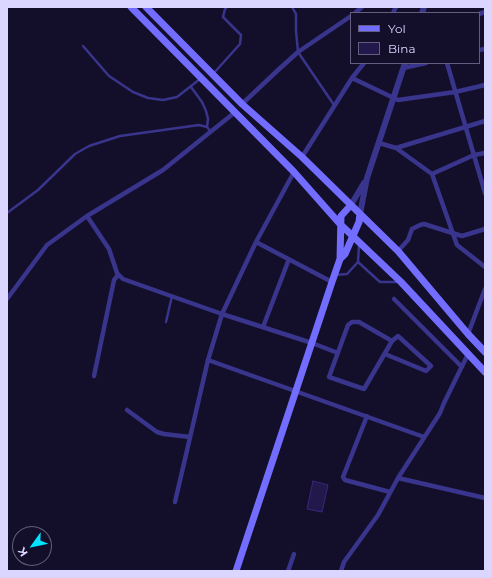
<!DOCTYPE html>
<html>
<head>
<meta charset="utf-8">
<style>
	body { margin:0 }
	#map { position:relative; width:492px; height:578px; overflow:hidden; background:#130e29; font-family:Montserrat,sans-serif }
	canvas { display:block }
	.frame { position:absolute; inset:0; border:8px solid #dbd6ff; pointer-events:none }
	.legend { position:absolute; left:350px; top:12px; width:130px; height:52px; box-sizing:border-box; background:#130e29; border:1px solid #635e7f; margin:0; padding:5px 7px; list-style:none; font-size:12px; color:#dbd6ff }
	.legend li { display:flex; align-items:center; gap:8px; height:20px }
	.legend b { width:20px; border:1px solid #635e7f }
	.north { position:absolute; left:12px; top:526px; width:40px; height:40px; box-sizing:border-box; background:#130e29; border:1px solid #635e7f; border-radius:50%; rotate:237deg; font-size:11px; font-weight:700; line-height:16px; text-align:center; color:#dbd6ff }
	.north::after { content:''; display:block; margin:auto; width:14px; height:18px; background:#02e3ff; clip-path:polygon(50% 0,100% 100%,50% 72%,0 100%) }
</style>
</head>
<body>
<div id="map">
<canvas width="492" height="578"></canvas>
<div class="frame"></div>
<ul class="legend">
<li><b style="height:5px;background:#726dff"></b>Yol</li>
<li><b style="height:11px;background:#23184c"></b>Bina</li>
</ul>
<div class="north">K</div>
</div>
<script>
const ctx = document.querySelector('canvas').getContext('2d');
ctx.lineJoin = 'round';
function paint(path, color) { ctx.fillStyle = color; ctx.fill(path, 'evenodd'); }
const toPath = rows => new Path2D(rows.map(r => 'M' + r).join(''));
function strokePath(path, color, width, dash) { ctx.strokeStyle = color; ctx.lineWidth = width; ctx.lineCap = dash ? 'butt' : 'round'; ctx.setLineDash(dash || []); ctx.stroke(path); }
const building = toPath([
	[313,481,328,485,322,512,307,509,313,481]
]);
const service = toPath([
	[292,7,296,14,296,31,298,52,334,105],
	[83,46,109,76,133,92,148,98,163,100,177,97,200,79],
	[213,74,240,44,241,35,223,17,225,9,227,7],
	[191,87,202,102,206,111,208,119,207,127],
	[7,213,38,190,75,154,89,146,120,136,199,125,207,127,211,132],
	[359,245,358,262,380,282,400,282],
	[335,275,347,274,358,262],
	[166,322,172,296]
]);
const minor = toPath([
	[355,13,362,7],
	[393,13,396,7],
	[479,14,485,12],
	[479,50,485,49],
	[447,63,485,193],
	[403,68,426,63],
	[352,78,398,100,455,92,485,85],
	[242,104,277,71,298,52,351,16],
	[234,113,163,170,87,216,109,249,117,273,123,279,222,314,312,343,338,353],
	[379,143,396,148,432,174,457,245,485,267],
	[396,148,485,121],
	[302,157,352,78,364,63],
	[432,174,474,155,485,153],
	[256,242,332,282],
	[398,251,408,240,412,229,420,225,424,224,462,236,485,229],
	[7,299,47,245,87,216],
	[394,299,462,367],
	[263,327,289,259],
	[468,334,485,289],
	[385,354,426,371,431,366,398,336,392,341,364,389,329,377,348,325,352,322,359,322,392,341],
	[208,360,424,437],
	[94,376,114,280,118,275],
	[127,410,157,432,164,434,190,437],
	[367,416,343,477,345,480,390,492],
	[398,478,485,498],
	[175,502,208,360,222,314,256,242,294,172],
	[288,571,294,554],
	[341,571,344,562,378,515,398,478,440,413,444,403,468,354]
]);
const tertiary = toPath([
	[422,13,424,7],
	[351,205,364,183],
	[360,214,367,178,405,63]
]);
const secondary = toPath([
	[131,7,294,172,340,224,401,282,485,372],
	[146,7,242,104,302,157,398,251,468,334,485,352],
	[340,259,341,216,351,205],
	[236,571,332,282,340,259,345,254,359,222,360,214]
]);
paint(building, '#23184c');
strokePath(building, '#39287a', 1);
strokePath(service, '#39358c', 2.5);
strokePath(minor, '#39358c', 4.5);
strokePath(tertiary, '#39358c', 6);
strokePath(secondary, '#726dff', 7);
</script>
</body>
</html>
